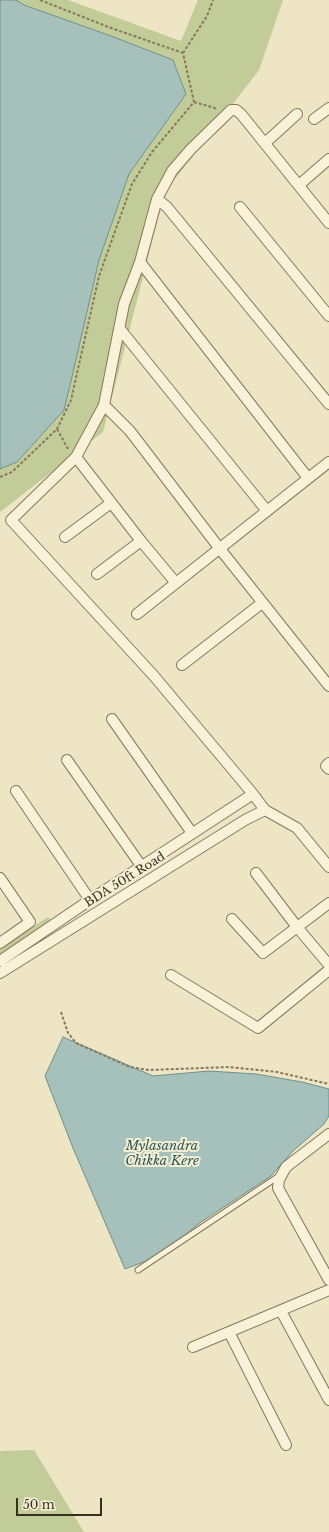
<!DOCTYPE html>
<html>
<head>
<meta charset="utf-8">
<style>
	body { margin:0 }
	#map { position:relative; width:329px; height:1532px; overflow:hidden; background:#eee5c5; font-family:"Libre Baskerville",serif }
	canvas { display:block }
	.scale { position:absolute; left:16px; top:1498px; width:86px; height:18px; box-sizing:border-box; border:2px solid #392e1f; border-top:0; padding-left:5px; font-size:12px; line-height:14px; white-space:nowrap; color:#392e1f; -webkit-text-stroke:3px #f5efd4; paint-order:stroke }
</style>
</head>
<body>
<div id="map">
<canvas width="329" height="1532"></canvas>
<div class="scale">50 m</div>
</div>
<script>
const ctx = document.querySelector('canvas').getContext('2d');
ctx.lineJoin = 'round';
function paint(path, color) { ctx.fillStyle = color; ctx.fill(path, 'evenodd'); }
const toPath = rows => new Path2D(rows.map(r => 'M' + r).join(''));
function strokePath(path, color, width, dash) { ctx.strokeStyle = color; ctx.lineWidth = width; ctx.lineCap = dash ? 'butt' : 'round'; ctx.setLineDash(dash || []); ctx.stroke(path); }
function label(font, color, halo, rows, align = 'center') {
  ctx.font = font + ' "Libre Baskerville",serif'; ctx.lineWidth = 4; ctx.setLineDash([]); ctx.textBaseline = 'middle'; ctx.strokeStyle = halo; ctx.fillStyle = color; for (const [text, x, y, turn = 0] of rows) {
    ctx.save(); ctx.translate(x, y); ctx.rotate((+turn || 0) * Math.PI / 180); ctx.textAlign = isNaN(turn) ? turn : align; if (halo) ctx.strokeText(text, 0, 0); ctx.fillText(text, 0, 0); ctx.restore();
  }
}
const green = toPath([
	[16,0,68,0,181,41,198,0,283,0,259,70,165,192,103,432,0,512,0,469,17,462,64,410,71,381,99,260,129,174,186,94,173,60,111,36,24,5],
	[48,917,53,922,0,956,0,948],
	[34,1450,84,1532,0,1532,0,1451]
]);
const water = toPath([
	[0,0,16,0,24,5,111,36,173,60,186,94,129,174,99,260,71,381,64,410,17,462,0,469,0,0],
	[63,1037,153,1076,209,1071,256,1074,302,1082,329,1089,329,1116,324,1124,293,1151,271,1176,201,1222,159,1256,125,1269,73,1148,45,1076,63,1037]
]);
const path = toPath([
	[183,53,207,16,213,0],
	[194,102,218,109],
	[57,429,68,449],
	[0,477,12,472,57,429,71,400,99,276,132,184,152,152,194,102,183,53,111,28,40,0],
	[61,1012,68,1033,76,1043,130,1067,149,1070,229,1067,277,1072,329,1084]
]);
const service = toPath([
	[138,1270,279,1176]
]);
const minor = toPath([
	[314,119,329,108],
	[265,143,297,114],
	[299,185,329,159],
	[157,199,167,207,329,404],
	[240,207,329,316],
	[329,223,241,114,236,110,231,110,227,114,191,149,172,171,157,199,140,262,124,304,104,405,76,457,11,520,154,676,253,794,265,810,297,828,329,867],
	[140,262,308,478],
	[120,329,267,511],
	[104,405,130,431,220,549,329,686],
	[76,457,141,541,176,583,329,462],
	[65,537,111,503],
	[97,574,141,541],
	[137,614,176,583],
	[182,665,262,603],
	[112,719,192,833],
	[67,760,142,867],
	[329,763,326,766,329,769],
	[16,791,90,900],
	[256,873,297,927,329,965],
	[0,878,30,922,0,943],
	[232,919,263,953,329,903],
	[0,961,90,900,253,794],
	[0,973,245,820,265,810],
	[171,975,258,1028,329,970],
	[329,1134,286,1167,279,1180,278,1188,329,1280],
	[281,1311,329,1400],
	[229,1332,286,1445],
	[193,1347,329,1290]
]);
const streetNames = [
	["BDA 50ft Road",125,880,-32]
];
const waterNames = [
	["Mylasandra",162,1146],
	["Chikka Kere",162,1161]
];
paint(green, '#c1cc98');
paint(water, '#a6c1bb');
strokePath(water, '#6d8f8a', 1);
strokePath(service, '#88775b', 7);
strokePath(minor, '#88775b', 12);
strokePath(path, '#88775b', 2, [3, 2]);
strokePath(service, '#f9f2d8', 5);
strokePath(minor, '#f9f2d8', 10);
label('12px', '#392e1f', '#f5efd4', streetNames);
label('italic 13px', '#2e5758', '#f5efd4', waterNames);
</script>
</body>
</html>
